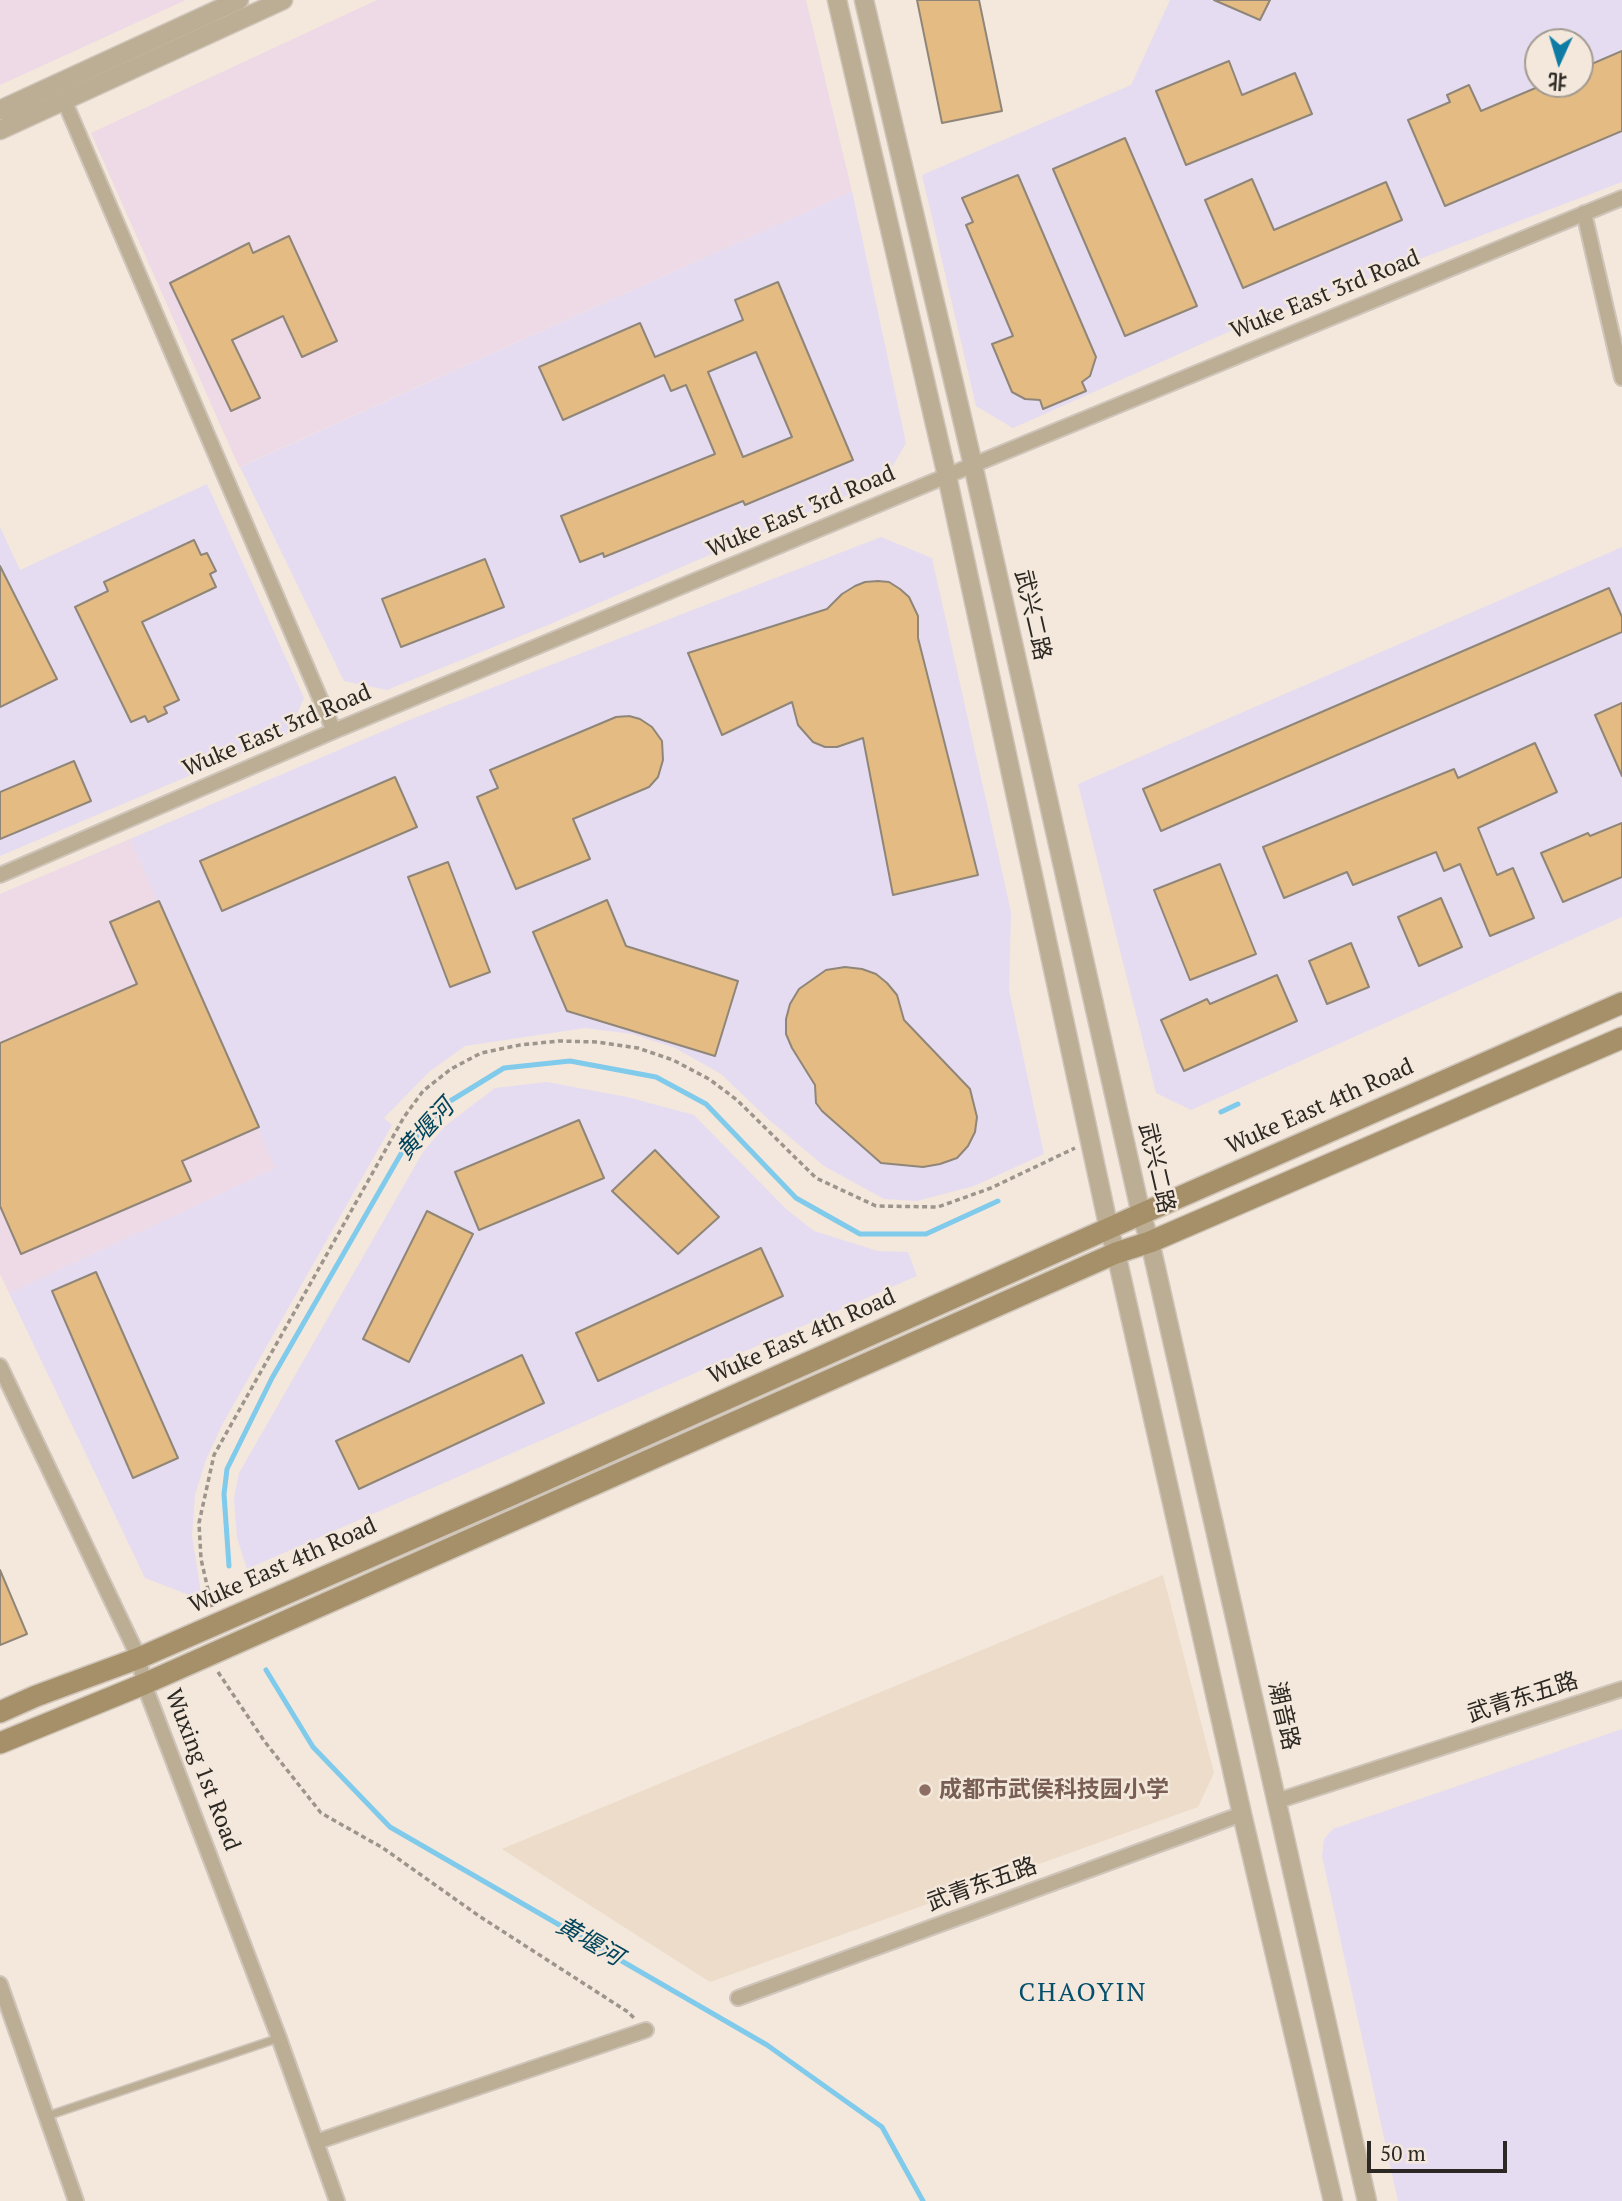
<!DOCTYPE html>
<html>
<head>
<meta charset="utf-8">
<style>
	body { margin:0 }
	#map { position:relative; width:1622px; height:2201px; overflow:hidden; background:#f3e8db; font-family:"PT Serif","Noto Sans SC",serif }
	canvas { display:block }
	.north { position:absolute; left:1524px; top:28px; width:70px; height:70px; box-sizing:border-box; background:#f3e8db; border:2px solid #a39b91; border-radius:50%; rotate:184deg; font-size:19px; font-weight:700; line-height:28px; text-align:center; color:#2c2823 }
	.north::after { content:''; display:block; margin:auto; width:24px; height:32px; background:#0e7ba4; clip-path:polygon(50% 0,100% 100%,50% 72%,0 100%) }
	.scale { position:absolute; left:1367px; top:2141px; width:140px; height:32px; box-sizing:border-box; border:4px solid #2c2823; border-top:0; padding-left:9px; font-size:21px; line-height:24px; white-space:nowrap; color:#2c2823; -webkit-text-stroke:5px #f3e8db; paint-order:stroke }
</style>
</head>
<body>
<div id="map">
<canvas width="1622" height="2201"></canvas>
<div class="north">北</div>
<div class="scale">50 m</div>
</div>
<script>
const ctx = document.querySelector('canvas').getContext('2d');
ctx.lineJoin = 'round';
function paint(path, color) { ctx.fillStyle = color; ctx.fill(path, 'evenodd'); }
const toPath = rows => new Path2D(rows.map(r => 'M' + r).join(''));
function strokePath(path, color, width, dash) { ctx.strokeStyle = color; ctx.lineWidth = width; ctx.lineCap = dash ? 'butt' : 'round'; ctx.setLineDash(dash || []); ctx.stroke(path); }
function label(font, color, halo, rows, align = 'center') {
  ctx.font = font + ' "PT Serif","Noto Sans SC",serif'; ctx.lineWidth = 5; ctx.setLineDash([]); ctx.textBaseline = 'middle'; ctx.strokeStyle = halo; ctx.fillStyle = color; for (const [text, x, y, turn = 0] of rows) {
    ctx.save(); ctx.translate(x, y); ctx.rotate((+turn || 0) * Math.PI / 180); ctx.textAlign = isNaN(turn) ? turn : align; if (halo) ctx.strokeText(text, 0, 0); ctx.fillText(text, 0, 0); ctx.restore();
  }
}
const commercial = toPath([
	[1170,0,1622,0,1622,182,1233,330,1013,428,976,406,922,175,1131,85],
	[1538,42,1580,42,1580,84,1538,84],
	[852,191,906,443,885,479,548,625,387,690,344,681,240,467],
	[207,484,304,698,288,734,0,856,0,527,20,570],
	[881,537,932,558,1011,912,1009,990,1044,1154,974,1186,917,1201,884,1199,824,1166,767,1118,721,1074,675,1048,632,1034,585,1028,465,1046,429,1072,384,1118,392,1125,222,1425,206,1460,195,1495,192,1536,201,1593,189,1595,145,1578,9,1293,275,1168,130,839,414,718],
	[1622,547,1622,917,1191,1110,1156,1093,1078,784],
	[547,1082,627,1097,694,1115,786,1209,814,1231,878,1251,908,1252,917,1276,247,1569,237,1538,234,1499,239,1473,423,1152,445,1126,495,1088],
	[1622,1729,1622,2201,1398,2201,1322,1856,1324,1839,1333,1829]
]);
const industrial = toPath([
	[0,0,186,0,0,85],
	[377,0,806,0,852,191,239,467,91,133],
	[130,839,275,1168,9,1293,0,1274,0,894]
]);
const built = toPath([
	[1163,1575,1214,1773,1198,1807,710,1982,502,1849]
]);
const stream = toPath([
	[1221,1112,1238,1104],
	[229,1566,224,1494,227,1469,272,1378,402,1152,447,1103,504,1068,570,1061,656,1077,706,1104,796,1198,860,1234,926,1234,998,1201],
	[266,1670,313,1747,390,1827,767,2045,882,2127,923,2201]
]);
const building = toPath([
	[917,0,979,0,1002,111,942,123,917,0],
	[1214,0,1270,0,1260,20,1214,0],
	[1622,51,1622,131,1445,206,1408,120,1450,102,1447,95,1469,85,1481,111,1545,84,1580,84,1580,69,1622,51],
	[1229,61,1242,95,1295,73,1312,114,1186,165,1156,91,1229,61],
	[1125,138,1197,306,1125,336,1053,169,1125,138],
	[1018,175,1096,357,1090,376,1082,382,1086,391,1043,409,1040,400,1025,399,1012,392,992,344,1013,336,966,225,973,222,962,198,1018,175],
	[1252,179,1274,230,1386,182,1402,220,1243,288,1205,200,1252,179],
	[289,236,337,341,302,357,283,316,232,340,260,398,231,411,170,283,249,243,253,253,289,236],
	[778,282,853,460,745,505,743,501,604,557,603,553,580,562,561,516,715,454,686,385,671,391,664,375,563,420,539,367,640,323,655,357,743,320,735,300,778,282],
	[756,352,792,437,743,457,708,372,756,352],
	[194,540,201,555,207,553,216,571,210,574,216,587,142,622,179,700,164,707,167,713,148,722,145,716,131,722,75,607,108,591,104,582,194,540],
	[485,559,504,607,401,647,382,599,485,559],
	[0,566,57,679,0,707,0,566],
	[878,581,889,582,900,589,909,597,918,616,918,638,978,875,893,895,863,738,837,747,825,747,813,742,798,725,792,702,722,735,688,653,827,609,842,594,855,586,865,582,878,581],
	[1609,588,1622,617,1622,632,1161,831,1143,789,1609,588],
	[1622,703,1622,776,1595,715,1622,703],
	[629,716,640,719,652,727,662,741,663,760,658,777,649,787,573,819,590,859,516,889,477,797,498,788,490,770,616,717,629,716],
	[1535,743,1557,792,1478,828,1497,875,1513,868,1534,918,1490,936,1460,864,1444,871,1436,852,1353,885,1347,872,1284,898,1263,847,1454,769,1458,778,1535,743],
	[74,761,91,801,0,839,0,792,74,761],
	[395,777,417,827,222,911,200,861,395,777],
	[1622,823,1622,877,1563,902,1541,853,1588,833,1590,836,1622,823],
	[448,862,490,972,450,987,408,877,448,862],
	[1220,864,1256,954,1190,980,1154,890,1220,864],
	[1441,898,1462,947,1419,966,1398,917,1441,898],
	[607,900,626,946,738,981,715,1056,567,1011,533,932,607,900],
	[159,901,259,1127,182,1161,191,1181,21,1254,0,1206,0,1043,137,984,110,922,159,901],
	[1351,943,1369,987,1327,1004,1309,961,1351,943],
	[845,967,862,969,876,974,887,983,897,995,904,1020,970,1089,977,1117,975,1132,968,1146,957,1158,940,1164,923,1167,881,1163,822,1111,816,1103,815,1085,792,1048,786,1034,786,1019,790,1004,799,989,826,970,845,967],
	[1277,975,1297,1021,1184,1071,1161,1020,1207,999,1210,1004,1277,975],
	[579,1120,604,1178,479,1230,455,1172,579,1120],
	[655,1150,719,1217,678,1254,612,1191,655,1150],
	[427,1211,473,1234,409,1362,363,1339,427,1211],
	[761,1248,783,1296,598,1381,576,1333,761,1248],
	[96,1272,178,1458,133,1478,52,1291,96,1272],
	[522,1355,544,1403,359,1489,336,1441,522,1355],
	[0,1570,27,1634,0,1645,0,1570]
]);
const path = toPath([
	[212,1607,201,1559,199,1523,214,1455,404,1117,423,1091,451,1069,481,1053,520,1045,559,1041,597,1042,638,1048,673,1060,709,1079,737,1100,816,1178,876,1206,938,1207,991,1188,1075,1148],
	[218,1672,265,1742,321,1813,383,1848,479,1916,628,2012,634,2018]
]);
const service = toPath([
	[47,2116,279,2038]
]);
const minor = toPath([
	[64,100,334,731],
	[1584,213,1622,378],
	[0,875,334,731,973,465,1622,198],
	[0,1366,139,1658,144,1684,279,2038,337,2201],
	[1277,1801,1622,1689],
	[0,1984,76,2201],
	[738,1998,1242,1814],
	[316,2142,646,2030]
]);
const tertiary = toPath([
	[837,0,947,476,1109,1229,1116,1253,1242,1814,1333,2201],
	[864,0,973,465,1141,1214,1150,1242,1367,2201],
	[0,110,239,0],
	[0,130,283,0]
]);
const secondary = toPath([
	[0,1712,36,1696,139,1658,514,1494,1141,1214,1622,1003],
	[0,1743,144,1684,1116,1253,1150,1242,1622,1038]
]);
const markers = [
	[925,1790,7,"#8d6e63"]
];
const streetNames = [
	["Wuke East 3rd Road",1325,295,-22],
	["Wuke East 3rd Road",801,512,-23],
	["武兴二路",1032,615,77],
	["Wuke East 3rd Road",277,731,-23],
	["Wuke East 4th Road",1320,1107,-24],
	["武兴二路",1156,1168,77],
	["Wuke East 4th Road",802,1337,-24],
	["Wuke East 4th Road",283,1566,-24],
	["武青东五路",1523,1698,-18],
	["潮音路",1283,1716,77],
	["Wuxing 1st Road",202,1770,69],
	["武青东五路",982,1885,-20]
];
const educationNames = [
	["成都市武侯科技园小学",939,1790]
];
const waterNames = [
	["黄堰河",426,1130,-48],
	["黄堰河",589,1942,30]
];
const quarterNames = [
	["CHAOYIN",1083,1994]
];
paint(commercial, '#e5dcf1');
paint(industrial, '#eed9e7');
paint(built, '#ecdcc9');
strokePath(stream, '#80caeb', 5);
paint(building, '#e4bb82');
strokePath(building, '#8f8679', 2);
strokePath(service, '#cfc5ba', 10);
strokePath(minor, '#cfc5ba', 18);
strokePath(tertiary, '#cfc5ba', 21);
strokePath(secondary, '#cfc5ba', 24);
strokePath(path, '#9d958b', 3.5, [5, 3.5]);
strokePath(service, '#bcae94', 7);
strokePath(minor, '#bcae94', 14);
strokePath(tertiary, '#bcae94', 18);
strokePath(secondary, '#a59069', 21);
for (const [x, y, r, color] of markers) { const dot = new Path2D(); dot.arc(x, y, r, 0, 2 * Math.PI); ctx.fillStyle = color; ctx.fill(dot); strokePath(dot, '#f3e8db', 2.5); }
label('23px', '#2c2823', '#f3e8db', streetNames);
label('bold 23px', '#785e54', '#f3e8db', educationNames, 'left');
label('italic 24px', '#01445b', '#f3e8db', waterNames);
ctx.letterSpacing = '2px';
label('26px', '#044f6b', '#f3e8db', quarterNames);
ctx.letterSpacing = '0px';
</script>
</body>
</html>
